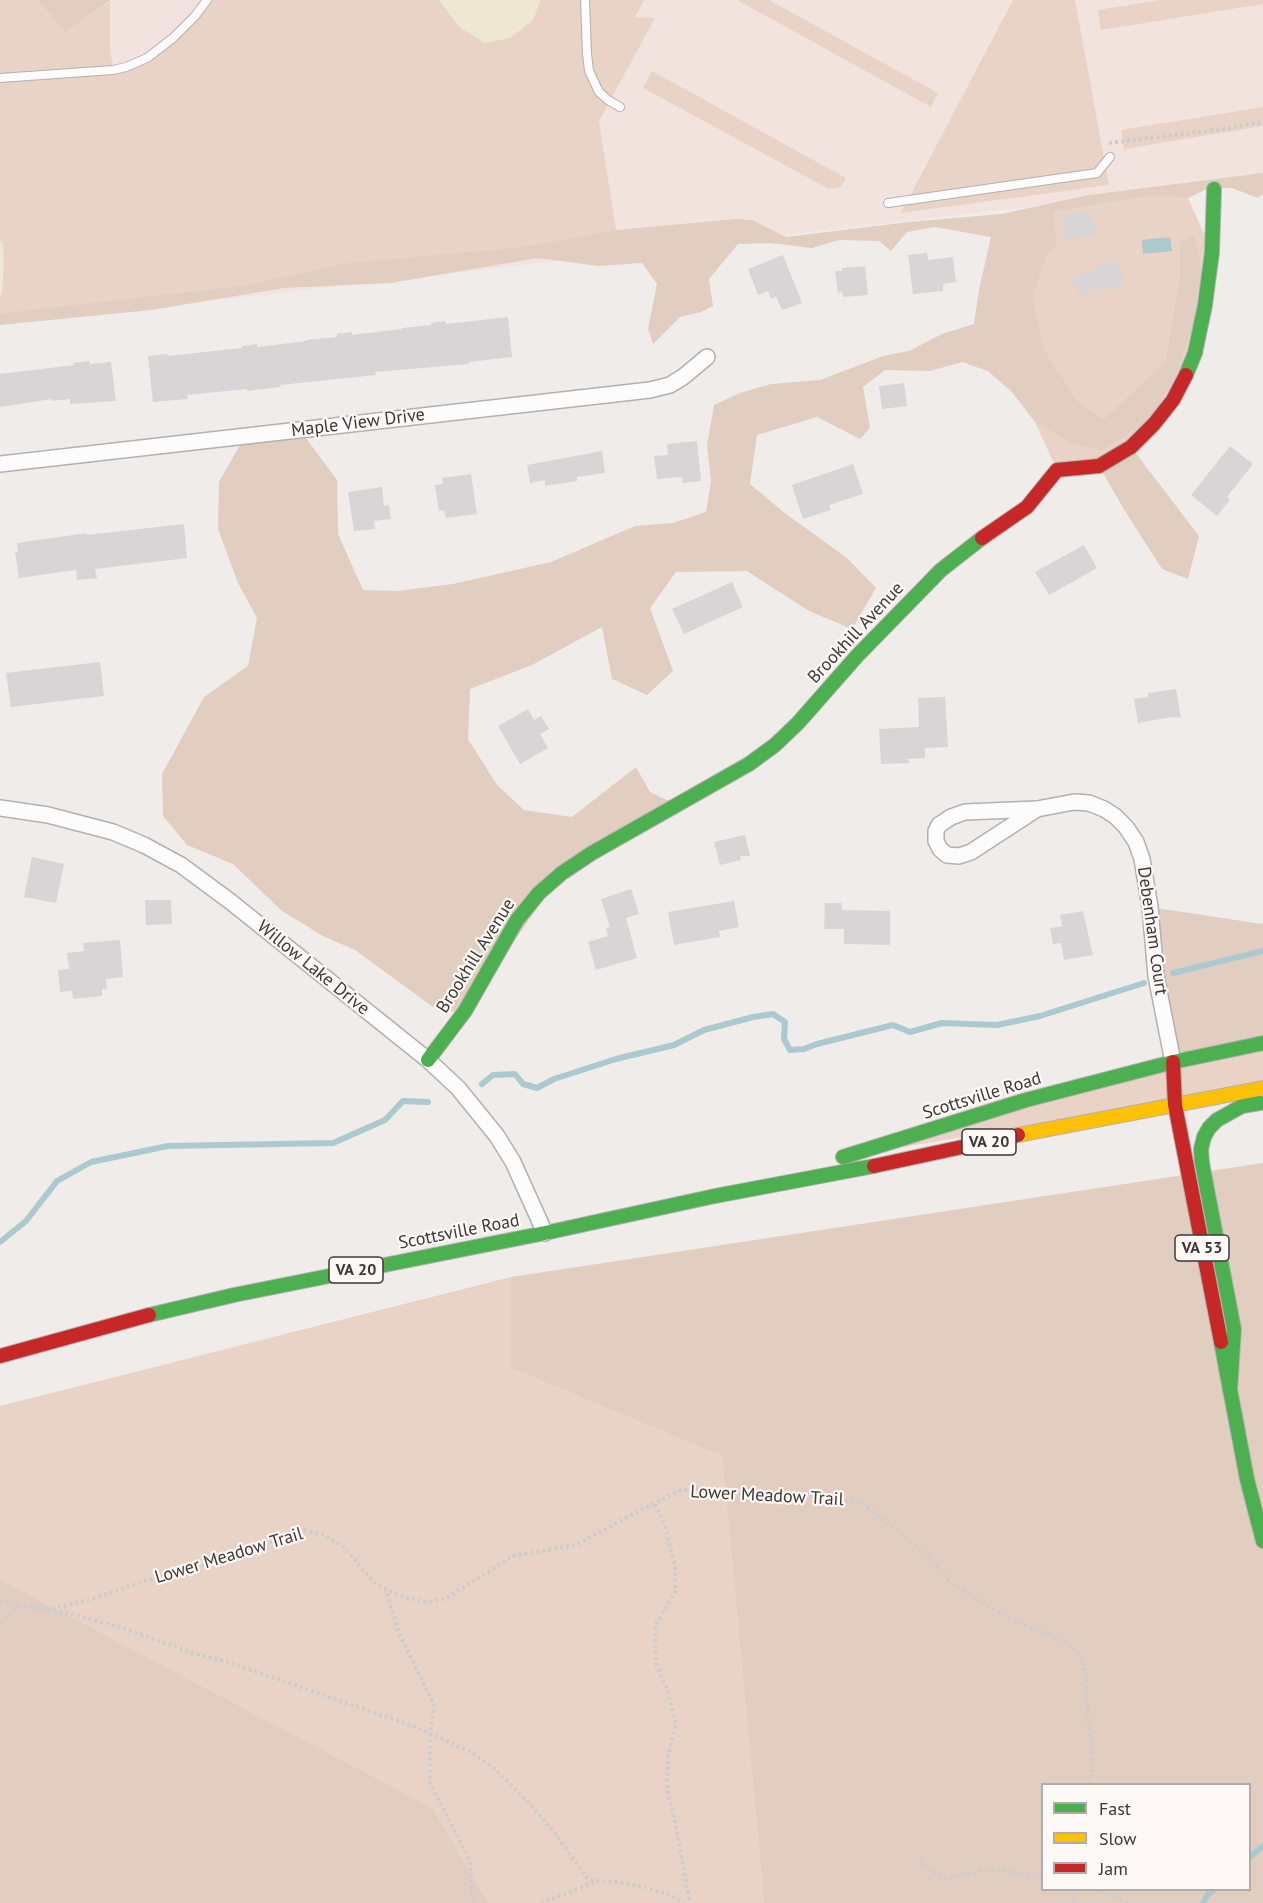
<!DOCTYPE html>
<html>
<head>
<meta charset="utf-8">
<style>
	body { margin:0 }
	#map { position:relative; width:1263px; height:1903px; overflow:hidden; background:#f0ecea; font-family:"PT Sans",sans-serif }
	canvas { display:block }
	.legend { position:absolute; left:1041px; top:1783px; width:210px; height:108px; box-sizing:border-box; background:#fef9f6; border:2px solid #b0aca9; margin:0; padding:8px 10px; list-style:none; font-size:18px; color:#3b3836 }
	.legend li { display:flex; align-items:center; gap:12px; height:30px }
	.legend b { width:30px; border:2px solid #b0aca9 }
</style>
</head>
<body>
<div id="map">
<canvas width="1263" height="1903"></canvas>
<ul class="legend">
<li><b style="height:8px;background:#4caf50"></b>Fast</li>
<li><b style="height:8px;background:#ffc107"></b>Slow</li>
<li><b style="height:8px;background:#c62828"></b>Jam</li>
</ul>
</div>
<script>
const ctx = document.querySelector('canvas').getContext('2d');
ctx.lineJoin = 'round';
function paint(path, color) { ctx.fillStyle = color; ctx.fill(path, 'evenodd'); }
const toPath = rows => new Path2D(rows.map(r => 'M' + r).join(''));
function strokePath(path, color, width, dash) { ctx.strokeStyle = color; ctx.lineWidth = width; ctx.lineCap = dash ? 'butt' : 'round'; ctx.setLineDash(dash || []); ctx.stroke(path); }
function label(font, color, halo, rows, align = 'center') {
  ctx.font = font + ' "PT Sans",sans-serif'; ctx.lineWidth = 4.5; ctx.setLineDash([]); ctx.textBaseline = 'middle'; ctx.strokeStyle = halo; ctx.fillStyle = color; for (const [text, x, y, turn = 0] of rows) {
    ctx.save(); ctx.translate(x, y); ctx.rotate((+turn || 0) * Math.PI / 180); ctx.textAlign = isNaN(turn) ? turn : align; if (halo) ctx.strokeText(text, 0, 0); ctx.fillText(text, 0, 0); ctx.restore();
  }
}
const education = toPath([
	[0,0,1263,0,1263,180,0,325]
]);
const green = toPath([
	[0,0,41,0,41,2,65,31,110,2,110,48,113,70,126,67,173,38,207,0,644,0,635,17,655,18,599,121,616,230,519,247,347,263,247,285,0,313],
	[737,0,769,0,938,93,931,107],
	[1013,0,1075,0,1109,185,901,213],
	[1160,0,1263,0,1263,4,1101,30,1098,10],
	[652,71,846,178,841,187,829,189,643,88],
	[1263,107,1263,126,1124,149,1121,130],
	[1143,197,1188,198,1212,252,1205,305,1195,353,1183,383,1173,400,1154,424,1131,447,1099,466,1057,470,1035,422,1072,444,1103,451,1151,419,1176,377,1194,323,1202,267,1194,234,1180,242,1180,275,1165,362,1105,419,1078,401,1044,351,1033,297,1046,258,1057,244,1053,212],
	[1263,1043,1263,1088,847,1156],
	[511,1277,511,1368,722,1456,764,1903,489,1903,433,1808,0,1579,0,1406]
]);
const forest = toPath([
	[41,0,111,0,65,32,40,2],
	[1263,173,1263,194,1258,198,1232,188,1209,188,1188,198,1143,197,1053,212,1057,244,1046,258,1033,297,1044,350,1078,401,1104,419,1165,362,1180,275,1180,242,1194,234,1202,267,1194,323,1176,377,1151,419,1103,451,1072,444,1035,422,1012,392,988,371,962,362,930,371,885,370,863,387,870,428,860,439,817,417,757,435,750,484,786,514,847,558,876,588,852,629,809,611,747,571,676,572,650,608,673,671,647,695,612,679,602,627,532,665,470,689,468,739,497,785,524,810,572,817,636,767,650,792,677,805,562,873,465,1011,440,1012,355,950,323,936,282,911,233,864,187,845,163,816,162,774,204,697,248,666,257,618,238,583,218,529,219,482,245,436,300,430,337,480,338,534,363,590,397,591,453,584,551,562,635,526,673,523,706,512,711,481,707,445,714,405,740,393,771,384,820,380,883,356,909,351,942,334,974,324,979,290,991,237,935,227,907,232,891,251,879,241,839,240,812,248,771,243,738,244,709,279,713,306,701,312,680,317,653,344,648,329,657,284,642,263,599,266,538,258,391,283,284,288,151,310,0,325,0,313,247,285,346,263,519,247,616,230,736,219,752,220,786,237,909,222,1001,214,1089,195],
	[1131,447,1199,536,1188,579,1162,569,1125,511,1099,466],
	[1150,907,1262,924,1263,923,1263,1043,1173,1062],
	[1263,1163,1263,1903,764,1903,722,1456,511,1368,511,1277],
	[1042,1784,1250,1784,1250,1890,1042,1890],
	[0,1579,433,1808,489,1903,0,1903]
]);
const sand = toPath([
	[439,0,541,0,533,20,510,38,485,43,459,27],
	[0,241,3,244,4,264,2,293,0,297]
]);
const water = toPath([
	[1170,237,1172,251,1143,254,1142,240]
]);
const stream = toPath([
	[1173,973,1263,951],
	[482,1084,493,1075,515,1074,523,1084,537,1088,554,1079,616,1059,674,1045,704,1030,753,1017,773,1014,785,1022,784,1039,790,1050,804,1049,817,1044,893,1025,910,1032,942,1023,997,1025,1040,1016,1144,983],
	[0,1242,26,1221,57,1181,91,1162,168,1146,333,1143,385,1120,403,1101,428,1102],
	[1250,1857,1263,1846],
	[1203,1903,1207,1895,1214,1890]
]);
const building = toPath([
	[1091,211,1095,235,1066,240,1061,217],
	[927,253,928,260,953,257,956,282,943,284,943,291,913,294,908,255],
	[783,255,802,303,782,310,776,297,771,299,768,291,758,295,748,269],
	[1115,259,1126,282,1104,292,1101,286,1080,297,1071,280],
	[865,266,868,295,843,297,842,292,838,293,835,271,842,271,842,268],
	[508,317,512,357,469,362,469,364,375,372,376,375,280,385,281,387,247,391,247,389,187,395,188,399,153,402,148,356,168,354,168,356,242,348,242,346,257,344,257,347,307,341,307,340,337,337,337,334,352,332,352,335,402,329,402,328,431,325,431,323,445,321,446,324],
	[89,361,90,364,111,362,116,401,70,404,70,399,52,401,52,399,0,407,0,374,74,365,73,363],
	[904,383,907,406,882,409,879,386],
	[697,441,701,481,683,483,682,477,657,479,654,456,668,455,667,444],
	[1230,446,1253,464,1227,497,1230,500,1217,516,1191,495],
	[602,451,605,473,577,477,577,481,545,486,545,480,530,483,527,465],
	[853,464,863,494,829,505,831,510,803,519,792,485],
	[471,474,477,514,446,518,444,510,439,511,435,485,443,484,442,478],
	[382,487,384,506,389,505,391,519,374,521,375,529,354,531,348,492],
	[184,524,187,558,95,569,97,578,77,580,76,570,19,578,15,552,18,552,17,543,87,533,87,535],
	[1084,545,1097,568,1049,595,1035,572],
	[732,582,743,607,684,634,672,609],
	[100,662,104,696,11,707,6,673],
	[1176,689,1181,718,1172,717,1138,723,1134,699,1148,697,1148,693],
	[945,697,948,747,925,748,925,758,907,759,910,763,881,764,879,729,919,727,918,698],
	[528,709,534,720,541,716,549,729,540,734,548,748,520,764,498,726],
	[745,835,750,856,740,856,741,860,720,865,714,842],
	[32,857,64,864,56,903,24,897],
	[631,889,639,914,626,918,637,958,596,970,588,942,608,936,606,928,610,927,601,899],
	[145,900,171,900,172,924,146,925],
	[734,901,739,927,719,931,720,937,674,945,668,912],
	[825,903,842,903,842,910,890,911,890,945,844,944,844,929,824,929],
	[1083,911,1093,955,1064,960,1061,943,1053,944,1050,928,1062,926,1060,915],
	[120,940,123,977,106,979,107,989,102,989,102,996,73,999,72,991,60,992,58,970,69,969,67,953,84,951,83,943]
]);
const path = toPath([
	[1109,143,1216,130,1263,122],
	[655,1504,665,1526,675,1567,675,1592,655,1626,656,1663,667,1689,676,1724,668,1757,667,1789,674,1816,690,1903],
	[385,1588,399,1633,434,1705,430,1734,430,1783,470,1861,472,1894,475,1903],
	[0,1600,18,1605,0,1624],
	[18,1605,72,1614,123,1628,195,1654,225,1661,413,1726,471,1752,496,1770,531,1805,554,1832,586,1877,593,1881,618,1882,644,1887,671,1895,684,1903],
	[46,1610,85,1601,142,1582,207,1564,304,1530,324,1535,341,1545,376,1584,401,1596,425,1602,445,1599,513,1556,576,1545,635,1513,679,1491,696,1488,720,1493,773,1498,813,1497,861,1502,926,1554,951,1583,1001,1614,1026,1626,1051,1635,1078,1651,1086,1672,1088,1722,1092,1746,1093,1766,1088,1784],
	[920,1860,931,1871,945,1878,982,1871,1002,1870,1042,1878],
	[1097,1890,1128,1903],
	[541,1903,590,1884,597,1882],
	[1073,1903,1074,1890]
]);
const lane = toPath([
	[585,0,587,54,589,71,599,92,608,100,620,107],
	[0,78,113,70,126,67,147,58,173,38,195,16,207,0],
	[888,203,1097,173,1110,157]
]);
const street = toPath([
	[0,464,650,390,670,385,683,377,707,357],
	[0,808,48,815,113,832,144,845,181,865,231,902,428,1060,458,1088,497,1136,513,1162,545,1233],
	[1037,809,971,852,959,856,947,855,940,849,936,841,936,831,939,825,951,817,965,812,1037,809,1074,802,1089,803,1104,809,1115,816,1126,827,1136,842,1142,859,1150,907,1156,976,1173,1062]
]);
const fast = toPath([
	[1186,375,1195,353,1205,305,1212,252,1214,189],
	[428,1060,465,1011,517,920,539,893,562,873,592,853,749,764,775,745,798,723,857,656,941,570,982,538],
	[843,1157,1026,1100,1173,1062,1263,1043],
	[149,1315,234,1295,545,1233,715,1196,874,1166],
	[1221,1342,1247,1479,1263,1541],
	[1230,1391,1234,1329,1202,1163,1201,1149,1204,1137,1209,1128,1217,1120,1242,1106,1260,1103]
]);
const slow = toPath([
	[1018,1135,1263,1088]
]);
const jam = toPath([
	[982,538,1027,507,1057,470,1099,466,1131,447,1154,424,1173,400,1186,375],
	[1173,1062,1175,1105,1221,1342],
	[874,1166,1018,1135],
	[0,1356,149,1315]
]);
const shields = [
	[989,1142,54],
	[1202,1248,54],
	[356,1270,54]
];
const shieldNames = [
	["VA 20",989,1142],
	["VA 53",1202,1248],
	["VA 20",356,1270]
];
const streetNames = [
	["Maple View Drive",358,423,-7],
	["Brookhill Avenue",856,633,-47],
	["Debenham Court",1152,931,82],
	["Brookhill Avenue",476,956,-58],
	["Willow Lake Drive",313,968,39],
	["Scottsville Road",982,1096,-17],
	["Scottsville Road",459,1232,-11],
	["Lower Meadow Trail",767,1496,3],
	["Lower Meadow Trail",229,1556,-17]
];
paint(education, '#f3e3df');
paint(green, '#e8d3c6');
paint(forest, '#e2cdc1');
paint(sand, '#eee7d2');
paint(water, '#abcad0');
strokePath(stream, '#abcad0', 6);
paint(building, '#d8d5d6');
strokePath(lane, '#b3b0ae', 10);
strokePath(street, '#b3b0ae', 18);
strokePath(fast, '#b3b0ae', 16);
strokePath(slow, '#b3b0ae', 16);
strokePath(jam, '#b3b0ae', 16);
strokePath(path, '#cfcdcb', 4, [3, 3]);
strokePath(lane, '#fdfcfc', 8);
strokePath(street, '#fdfcfc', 15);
strokePath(fast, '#4caf50', 14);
strokePath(slow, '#ffc107', 14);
strokePath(jam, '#c62828', 14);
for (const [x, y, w] of shields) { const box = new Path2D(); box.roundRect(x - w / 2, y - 13, w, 26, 4.5); ctx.fillStyle = '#fef9f6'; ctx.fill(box); strokePath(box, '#3b3836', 1.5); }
label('bold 16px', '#3b3836', null, shieldNames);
label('18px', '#3b3836', '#fef9f6', streetNames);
</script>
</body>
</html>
